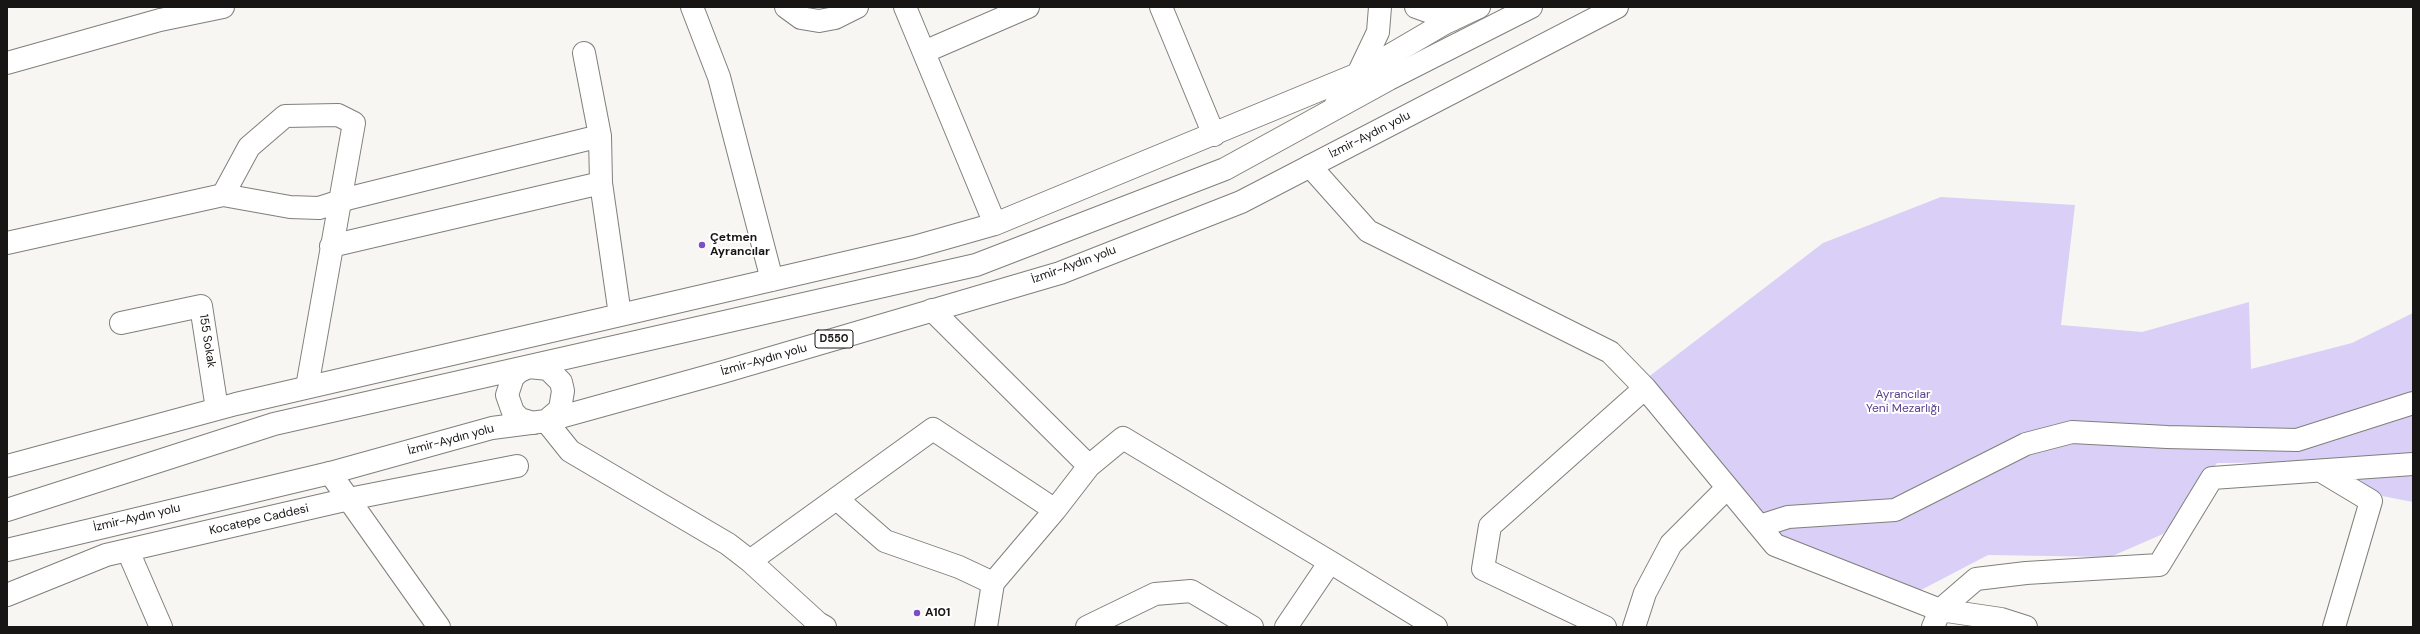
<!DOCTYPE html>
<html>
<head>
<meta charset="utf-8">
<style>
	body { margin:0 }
	#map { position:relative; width:2420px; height:634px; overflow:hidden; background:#f8f6f2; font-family:"DM Sans",sans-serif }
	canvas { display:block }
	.frame { position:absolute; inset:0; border:8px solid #171615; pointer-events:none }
</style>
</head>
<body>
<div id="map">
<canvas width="2420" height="634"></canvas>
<div class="frame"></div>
</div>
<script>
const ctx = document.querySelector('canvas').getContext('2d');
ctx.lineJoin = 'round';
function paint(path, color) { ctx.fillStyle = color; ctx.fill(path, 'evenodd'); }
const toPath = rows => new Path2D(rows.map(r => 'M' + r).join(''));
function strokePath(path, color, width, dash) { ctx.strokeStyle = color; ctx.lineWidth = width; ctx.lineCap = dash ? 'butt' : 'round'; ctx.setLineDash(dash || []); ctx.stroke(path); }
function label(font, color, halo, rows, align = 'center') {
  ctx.font = font + ' "DM Sans",sans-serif'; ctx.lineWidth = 4; ctx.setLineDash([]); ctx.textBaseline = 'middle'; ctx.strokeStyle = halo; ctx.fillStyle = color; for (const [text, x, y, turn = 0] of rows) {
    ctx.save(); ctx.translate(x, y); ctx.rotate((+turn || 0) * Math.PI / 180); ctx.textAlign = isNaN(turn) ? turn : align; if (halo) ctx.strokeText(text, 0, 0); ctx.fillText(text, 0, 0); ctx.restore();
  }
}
const green = toPath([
	[1941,197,2075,205,2061,325,2142,332,2249,302,2251,369,2352,343,2413,313,2413,502,2382,496,2335,462,2217,463,2163,534,2110,557,1988,555,1921,590,1815,559,1789,544,1734,490,1647,378,1823,243]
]);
const minor = toPath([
	[692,7,719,77,772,280],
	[786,7,801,18,819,21,835,18,857,7],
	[905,7,995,224],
	[1161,7,1214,135],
	[1416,7,1452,20],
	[924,52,1028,7],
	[584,53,600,136],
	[7,63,160,20,223,7],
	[1358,74,1378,32,1380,7],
	[1310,166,1368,231,1610,352,1645,388,1775,545,1940,610,2001,619,2026,627],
	[223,195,249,147,285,116,338,115,354,123,307,387],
	[7,243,223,195,290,207,319,208,350,198,600,136,601,183,620,315],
	[331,246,601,183],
	[121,323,201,306,217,409],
	[546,421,570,451,728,544,750,561,818,623,825,627],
	[7,466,236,404,914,247,995,224,1358,74,1445,23,1479,7],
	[1089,466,1123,438,1330,562,1286,627],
	[2321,471,2371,501,2334,627],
	[330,473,439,627],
	[837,499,885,541,959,567,993,583],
	[1760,526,1788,517,1895,510,2026,444,2072,432,2167,437,2297,440,2413,403],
	[128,551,161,627],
	[750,561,933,429,1055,510,1089,466,932,310],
	[1330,562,1436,627],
	[7,595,106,555,349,499,517,466],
	[986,627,993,583,1055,510],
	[1087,627,1155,594,1191,591,1252,627],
	[1605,627,1483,569,1490,526,1645,388],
	[1634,627,1645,593,1671,544,1727,488],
	[1933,627,1940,610,1976,579,2026,573,2159,565,2212,478,2413,464]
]);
const highway = toPath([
	[1336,104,1358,74,1389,79],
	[534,423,520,419,513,412,507,395,513,377,520,371,529,367,548,369,561,382,563,391,560,409,546,421],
	[7,510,274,424,976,265,1225,169,1389,79,1531,7],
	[7,550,330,473,492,428,546,421,723,372,1060,273,1241,202,1617,7]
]);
const markers = [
	[702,245,4,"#7a4fc8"],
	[917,613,4,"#7a4fc8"]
];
const shields = [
	[834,339,38]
];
const shieldNames = [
	["D550",834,339]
];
const streetNames = [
	["İzmir-Aydın yolu",1370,135,-27],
	["İzmir-Aydın yolu",1074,265,-20],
	["155 Sokak",207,341,81],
	["İzmir-Aydın yolu",764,360,-16],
	["İzmir-Aydın yolu",451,440,-15],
	["İzmir-Aydın yolu",137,518,-13],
	["Kocatepe Caddesi",259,520,-13]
];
const poiNames = [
	["Çetmen",710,238],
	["Ayrancılar",710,252],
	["A101",925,613]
];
const parkNames = [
	["Ayrancılar",1903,395],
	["Yeni Mezarlığı",1903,409]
];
paint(green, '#d9cff7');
strokePath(minor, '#807f7b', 24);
strokePath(highway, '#807f7b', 24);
strokePath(minor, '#fff', 22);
strokePath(highway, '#fff', 22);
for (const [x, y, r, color] of markers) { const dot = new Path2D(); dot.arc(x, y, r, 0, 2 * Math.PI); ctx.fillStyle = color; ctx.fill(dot); strokePath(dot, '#fff', 1.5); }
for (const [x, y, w] of shields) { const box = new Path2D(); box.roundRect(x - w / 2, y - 9, w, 18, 3); ctx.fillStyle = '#fff'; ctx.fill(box); strokePath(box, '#171615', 1); }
label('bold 11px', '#171615', null, shieldNames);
label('12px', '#171615', '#fff', streetNames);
label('bold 12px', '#171615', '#fff', poiNames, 'left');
label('12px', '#5b4190', '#fff', parkNames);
</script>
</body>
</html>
